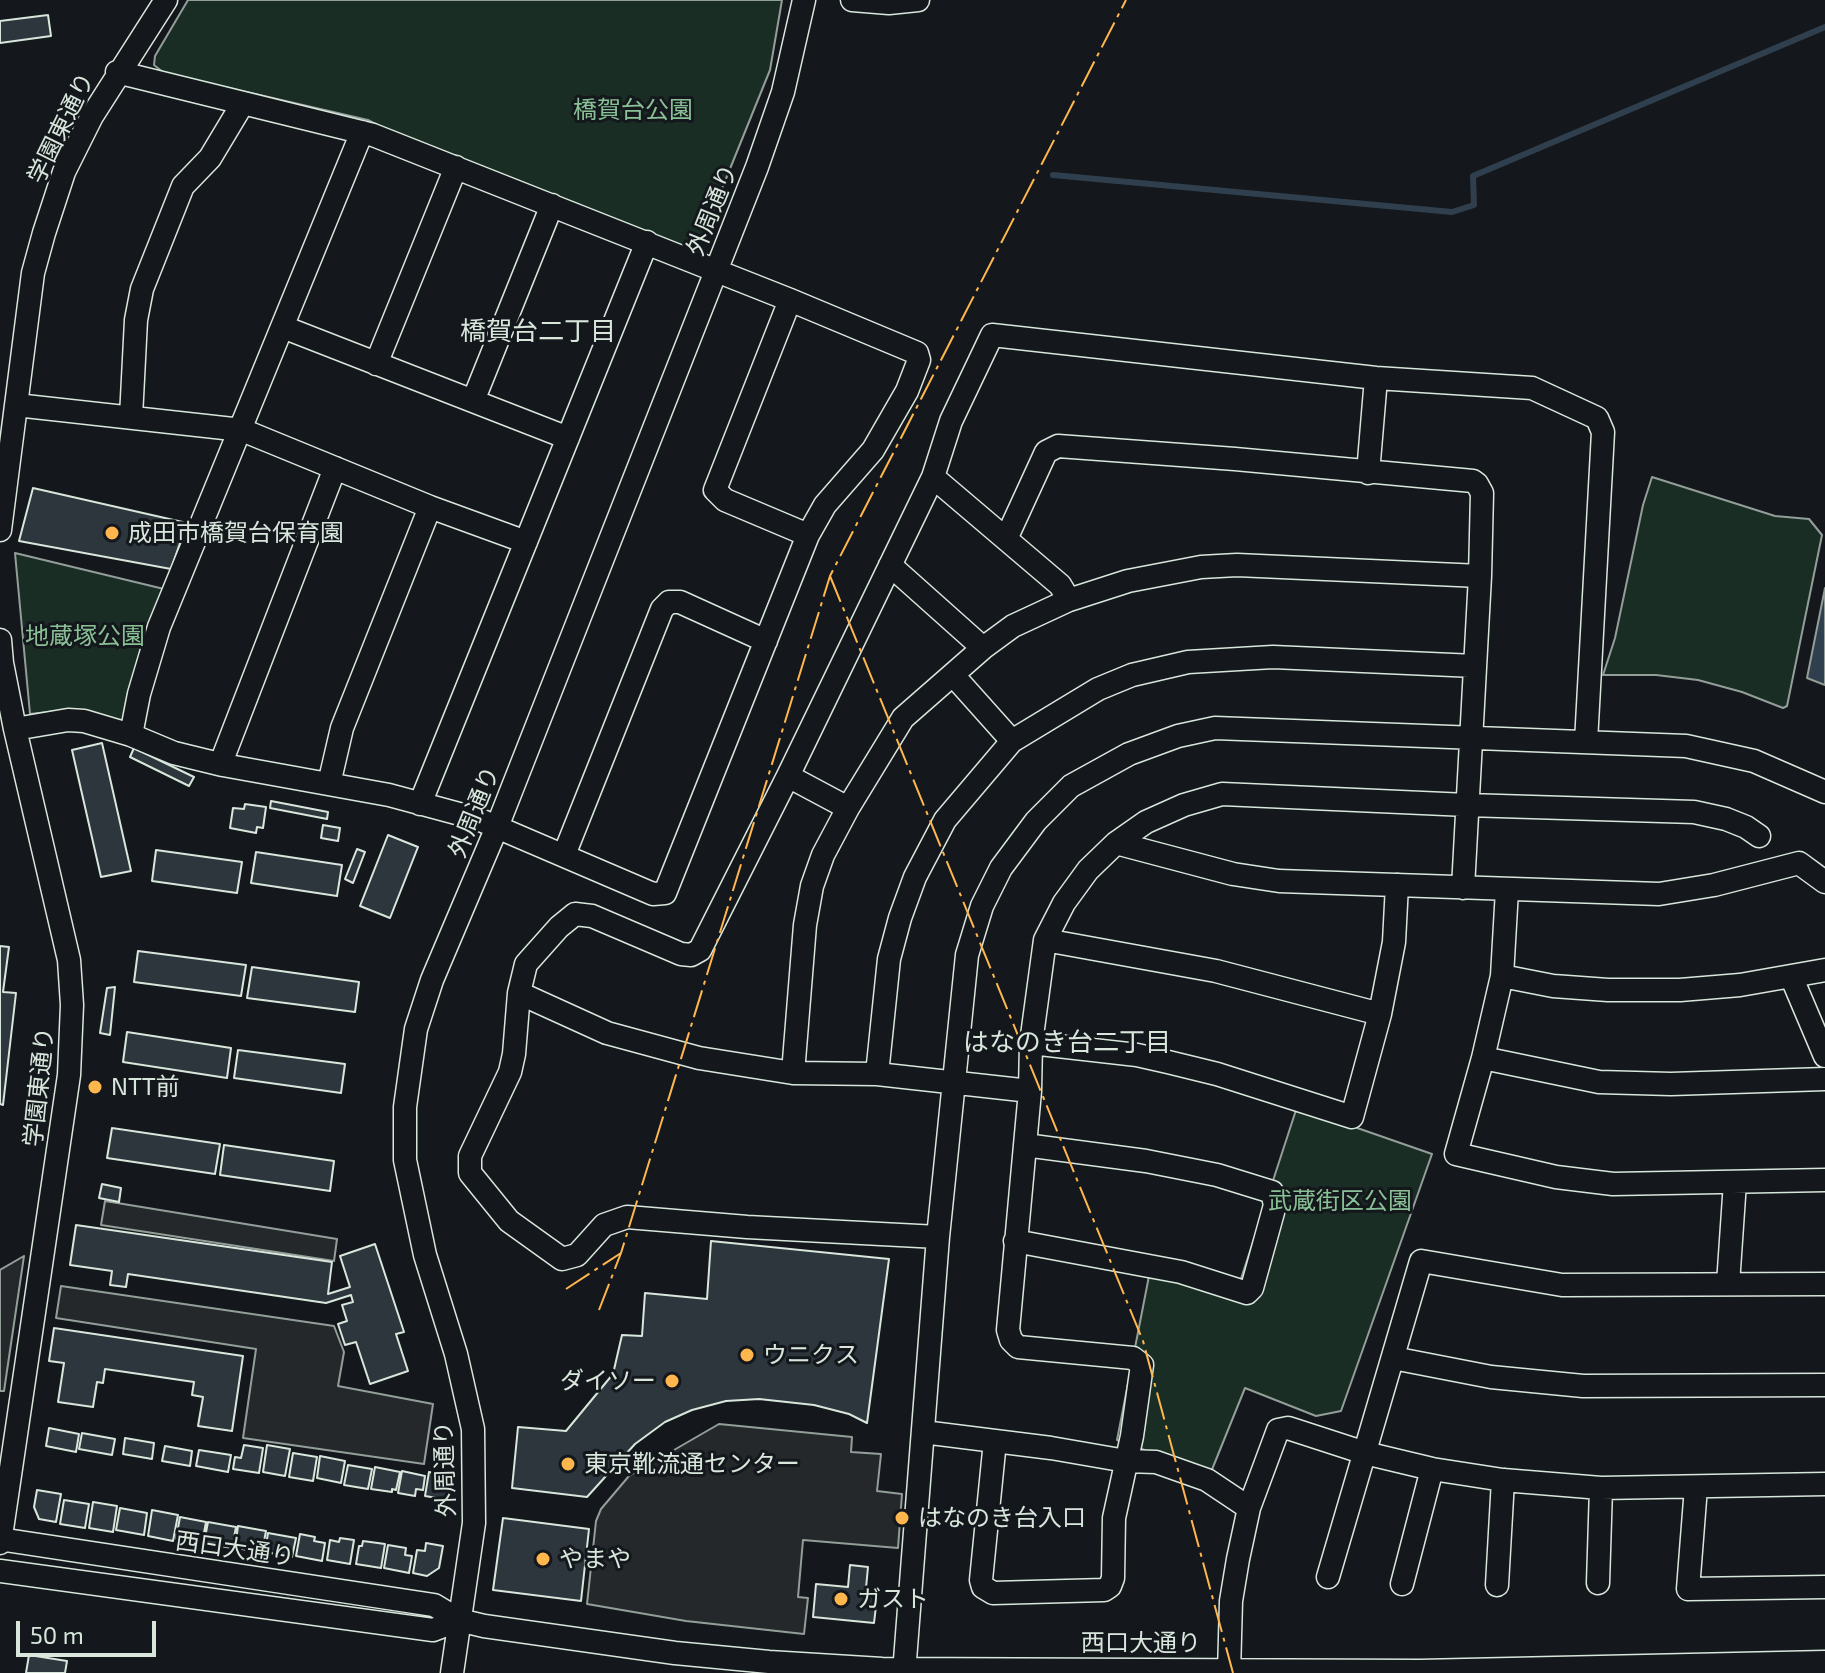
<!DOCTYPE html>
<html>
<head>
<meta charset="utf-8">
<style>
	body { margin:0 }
	#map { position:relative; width:1825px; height:1673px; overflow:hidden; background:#14181c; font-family:"Exo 2",sans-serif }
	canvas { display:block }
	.scale { position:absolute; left:16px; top:1621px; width:140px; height:36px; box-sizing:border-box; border:4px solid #d8e6dc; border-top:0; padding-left:10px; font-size:24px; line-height:28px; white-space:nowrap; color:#d8e6dc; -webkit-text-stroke:6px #14181c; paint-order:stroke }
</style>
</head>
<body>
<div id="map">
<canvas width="1825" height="1673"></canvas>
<div class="scale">50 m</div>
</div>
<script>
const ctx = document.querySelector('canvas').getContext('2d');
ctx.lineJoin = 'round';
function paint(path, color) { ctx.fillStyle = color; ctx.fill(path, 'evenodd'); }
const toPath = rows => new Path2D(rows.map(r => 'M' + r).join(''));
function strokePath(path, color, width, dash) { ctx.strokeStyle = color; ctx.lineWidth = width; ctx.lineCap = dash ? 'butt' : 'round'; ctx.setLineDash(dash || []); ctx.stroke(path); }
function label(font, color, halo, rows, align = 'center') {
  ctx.font = font + ' "Exo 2","Noto Sans JP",sans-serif'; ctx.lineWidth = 6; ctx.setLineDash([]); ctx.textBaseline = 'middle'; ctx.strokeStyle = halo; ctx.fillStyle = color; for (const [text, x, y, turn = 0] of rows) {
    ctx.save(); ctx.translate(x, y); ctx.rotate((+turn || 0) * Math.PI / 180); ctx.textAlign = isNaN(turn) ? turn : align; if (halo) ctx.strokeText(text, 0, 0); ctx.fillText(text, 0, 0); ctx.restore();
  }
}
const green = toPath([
	[188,0,782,0,770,70,702,238,683,247,394,134,368,120,164,73,154,65,155,56,188,0],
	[1652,477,1775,516,1809,519,1822,535,1787,706,1783,708,1742,692,1698,680,1656,675,1603,675,1615,638,1643,505,1652,477],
	[15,553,164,589,126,723,75,709,30,714,15,553],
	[1297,1107,1432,1154,1341,1411,1316,1416,1245,1388,1211,1472,1208,1473,1117,1440,1149,1276,1236,1294,1297,1107]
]);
const parking = toPath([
	[105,1201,337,1239,334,1261,101,1225,105,1201],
	[24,1256,4,1391,0,1391,0,1270,24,1256],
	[61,1286,334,1326,344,1352,338,1386,433,1404,424,1464,243,1438,256,1349,56,1318,61,1286],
	[719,1424,852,1437,851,1452,881,1454,877,1491,902,1494,898,1548,803,1540,798,1597,808,1598,804,1634,686,1621,587,1604,596,1521,601,1509,629,1476,719,1424]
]);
const water = toPath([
	[1825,588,1825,685,1807,678,1825,588]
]);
const stream = toPath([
	[1053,175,1452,212,1474,205,1473,176,1825,27]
]);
const building = toPath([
	[48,15,51,36,0,43,0,21,48,15],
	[33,488,187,523,171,569,19,541,33,488],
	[102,743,131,871,101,877,72,750,102,743],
	[134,748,194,777,189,786,130,757,134,748],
	[271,801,328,812,327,819,270,808,271,801],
	[245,804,266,807,263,828,257,827,256,833,230,828,233,808,244,809,245,804],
	[323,825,340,828,338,841,321,838,323,825],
	[388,835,418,847,390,918,360,906,388,835],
	[357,849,365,852,353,883,345,879,357,849],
	[156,850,242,862,237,893,152,881,156,850],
	[256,852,342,865,337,896,251,883,256,852],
	[0,946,9,947,3,992,16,993,3,1105,0,1104,0,946],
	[138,951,246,965,241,996,134,982,138,951],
	[252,967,359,982,355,1012,247,998,252,967],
	[115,987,110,1035,100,1033,107,988,115,987],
	[127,1032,231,1048,227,1078,123,1062,127,1032],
	[238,1050,345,1064,341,1093,234,1078,238,1050],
	[112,1128,220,1144,215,1174,107,1158,112,1128],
	[224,1145,334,1161,330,1191,220,1175,224,1145],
	[102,1184,121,1188,119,1202,99,1198,102,1184],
	[76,1225,332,1262,328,1294,350,1287,340,1256,375,1244,404,1332,396,1334,408,1371,370,1384,356,1342,345,1345,338,1324,347,1321,342,1305,353,1302,351,1295,326,1303,128,1274,126,1287,110,1285,112,1271,70,1265,76,1225],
	[711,1241,889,1259,867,1423,849,1414,814,1405,759,1399,726,1401,692,1410,665,1422,635,1444,587,1497,512,1488,518,1427,566,1431,613,1374,622,1335,642,1336,645,1293,707,1299,711,1241],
	[54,1328,243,1356,232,1431,198,1426,203,1397,192,1395,194,1382,105,1369,103,1383,97,1382,93,1407,58,1402,64,1363,49,1361,54,1328],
	[49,1428,79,1434,76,1452,46,1446,49,1428],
	[82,1433,115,1439,112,1455,79,1449,82,1433],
	[125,1438,154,1443,152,1459,123,1454,125,1438],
	[244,1445,263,1448,259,1473,233,1469,235,1457,241,1458,244,1445],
	[267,1445,290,1449,285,1476,263,1472,267,1445],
	[165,1446,192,1451,190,1466,162,1461,165,1446],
	[199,1450,231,1455,228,1472,196,1466,199,1450],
	[293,1453,317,1457,313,1481,289,1477,293,1453],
	[320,1456,345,1461,341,1483,317,1478,320,1456],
	[348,1465,372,1469,368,1489,344,1485,348,1465],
	[375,1467,400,1472,396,1490,392,1489,392,1492,371,1489,375,1467],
	[402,1471,425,1476,423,1490,416,1489,415,1496,398,1493,402,1471],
	[429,1472,449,1476,448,1486,451,1487,449,1500,425,1496,429,1472],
	[37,1490,61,1494,56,1522,39,1519,34,1507,37,1490],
	[64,1500,89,1504,85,1528,60,1524,64,1500],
	[93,1502,117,1506,113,1532,89,1528,93,1502],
	[120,1508,147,1513,144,1535,116,1530,120,1508],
	[152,1510,178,1515,173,1541,148,1536,152,1510],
	[180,1517,206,1522,202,1544,176,1539,180,1517],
	[503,1518,589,1529,581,1601,493,1590,503,1518],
	[208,1522,236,1527,232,1548,204,1543,208,1522],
	[238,1526,266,1531,262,1552,235,1548,238,1526],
	[268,1533,296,1538,292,1557,265,1552,268,1533],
	[300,1534,315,1537,314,1541,325,1543,322,1561,296,1556,300,1534],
	[340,1538,354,1540,350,1564,327,1560,330,1540,339,1542,340,1538],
	[363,1541,385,1544,381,1568,356,1564,359,1546,362,1546,363,1541],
	[426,1543,443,1546,439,1568,427,1576,413,1573,417,1550,425,1551,426,1543],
	[388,1545,406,1548,405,1555,412,1556,409,1573,384,1568,388,1545],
	[850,1565,868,1567,866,1588,878,1589,874,1623,813,1617,816,1584,848,1587,850,1565],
	[29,1655,67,1661,65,1673,26,1673,29,1655]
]);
const minor = toPath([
	[852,0,889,3,918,0],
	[790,300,715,490,725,500,808,535],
	[283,327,568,438],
	[376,364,456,167],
	[473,401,552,205],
	[16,405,242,430,430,507,526,542],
	[131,417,136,320,142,289,183,186,210,158,243,103],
	[1368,473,1376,378],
	[933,477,1060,585,1069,600],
	[0,530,33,273,44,233,64,172,92,116,166,0],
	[1006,539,1046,452,1058,446,1235,459,1473,481,1477,484,1482,493,1480,576,1463,888],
	[890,565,983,648],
	[0,640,2,663,15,729,69,960,72,1005,69,1075,0,1543],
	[953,675,1012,741],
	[15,729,68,720,84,721,131,735,174,753,223,765,389,795,478,819,653,894,665,893,808,535,825,505,873,450,907,391,919,360,917,353,790,300,373,135,117,72],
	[131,735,139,694,159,627,362,132],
	[223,765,224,755,335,468],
	[788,776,848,808],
	[329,784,342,728,430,507],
	[420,804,647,242],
	[1116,843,1233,874,1279,881,1659,894,1714,885,1799,863,1825,882],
	[564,855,662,609,669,602,680,602,766,641],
	[1507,890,1502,976,1483,1058,1456,1154,1556,1177,1613,1184,1825,1180],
	[1045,940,1216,971,1380,1014],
	[1502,976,1553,986,1608,990,1680,990,1740,985,1825,970],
	[1791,976,1825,1056],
	[519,993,607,1033,699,1058,793,1073,877,1074,1030,1091],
	[1031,1043,1137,1055,1168,1062,1217,1074,1352,1117,1380,1014,1394,942,1397,885],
	[1483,1058,1599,1082,1671,1084,1825,1079],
	[793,1073,805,925,812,886,823,855,848,808,903,718,983,648,1013,626,1069,600,1128,581,1201,567,1237,565,1480,576],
	[877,1074,889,959,900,918,915,877,945,820,1012,741,1098,689,1132,675,1188,662,1273,657,1475,666],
	[938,1237,747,1227,627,1217,604,1225,577,1255,562,1259,509,1221,470,1173,470,1156,510,1072,514,1054,519,993,526,964,559,927,575,914,592,916,681,954,691,955,700,950,788,776,933,477,951,421,992,335,1376,378,1532,388,1597,418,1603,432,1586,742],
	[1015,1241,1181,1272,1247,1293,1252,1288,1275,1205,1272,1192,1217,1175,1146,1161,1025,1145],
	[1728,1284,1735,1182],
	[1393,1358,1491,1377,1583,1386,1825,1385],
	[923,1432,1051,1448,1126,1461,1156,1462,1207,1480,1249,1508],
	[995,1441,981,1580,983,1587,993,1593,1104,1590,1110,1586,1113,1578,1114,1518,1132,1436,1142,1365,1133,1358,1018,1347,1011,1340,1008,1330,1030,1091,1031,1043,1045,940,1064,903,1088,870,1116,843,1146,822,1184,805,1222,794,1467,805,1694,812,1726,819,1746,827,1759,836],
	[1696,1487,1688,1589,1825,1587],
	[0,1539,434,1605,459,1620,484,1626,675,1653,769,1662,882,1669,1420,1671,1825,1662],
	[0,1571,433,1630,459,1620],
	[1328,1577,1421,1261,1562,1285,1825,1284],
	[1598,1583,1601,1488],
	[1402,1584,1432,1469],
	[1497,1585,1503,1480],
	[452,1673,474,1523,473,1429,456,1354,425,1255,405,1160,405,1107,416,1029,432,980,497,827,757,167,783,92,804,0],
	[904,1673,938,1237,967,955,982,906,1001,868,1036,821,1071,786,1129,754,1178,736,1215,728,1686,746,1754,761,1825,792],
	[1229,1673,1231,1601,1238,1559,1249,1508,1278,1430,1288,1428,1365,1453,1432,1469,1503,1480,1601,1488,1825,1484]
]);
const power = toPath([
	[830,576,1143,1341,1233,1673],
	[566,1289,621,1253],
	[599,1310,621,1253,830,576,1126,0]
]);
const markers = [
	[112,533,8,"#ffb74d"],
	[95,1087,8,"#ffb74d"],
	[747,1355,8,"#ffb74d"],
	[672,1381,8,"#ffb74d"],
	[568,1464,8,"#ffb74d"],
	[902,1518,8,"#ffb74d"],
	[543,1559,8,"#ffb74d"],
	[841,1599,8,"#ffb74d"]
];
const parkNames = [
	["橋賀台公園",633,110],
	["地蔵塚公園",85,636],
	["武蔵街区公園",1340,1201]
];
const streetNames = [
	["学園東通り",61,128,-64],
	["外周通り",712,210,-68],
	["外周通り",474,812,-68],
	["学園東通り",39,1087,-84],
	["外周通り",445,1469,-92],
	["西口大通り",235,1549,8],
	["西口大通り",1141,1643]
];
const poiNames = [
	["成田市橋賀台保育園",128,533],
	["NTT前",111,1087],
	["ウニクス",763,1355],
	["ダイソー",656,1381,"right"],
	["東京靴流通センター",584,1464],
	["はなのき台入口",918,1518],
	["やまや",559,1559],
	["ガスト",857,1599]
];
const neighbourhoodNames = [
	["橋賀台二丁目",538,331],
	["はなのき台二丁目",1067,1042]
];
paint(green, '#1a2d24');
strokePath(green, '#939e99', 2);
paint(parking, '#24282b');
strokePath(parking, '#939e99', 2);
paint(water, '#2f3f4d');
strokePath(water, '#939e99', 2);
strokePath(stream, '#2f3f4d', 6);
paint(building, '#2c363c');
strokePath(building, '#d8e6dc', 2);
strokePath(minor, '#d8e6dc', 25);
strokePath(minor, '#14181c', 22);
strokePath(power, '#ffb74d', 2, [28, 6, 4, 6]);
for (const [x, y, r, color] of markers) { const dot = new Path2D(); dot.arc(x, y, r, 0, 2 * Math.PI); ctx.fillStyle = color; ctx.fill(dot); strokePath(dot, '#14181c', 3); }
label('24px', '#8ac095', '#14181c', parkNames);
label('24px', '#d8e6dc', '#14181c', streetNames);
label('24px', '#d8e6dc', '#14181c', poiNames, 'left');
label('26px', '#d8e6dc', '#14181c', neighbourhoodNames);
</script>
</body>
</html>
